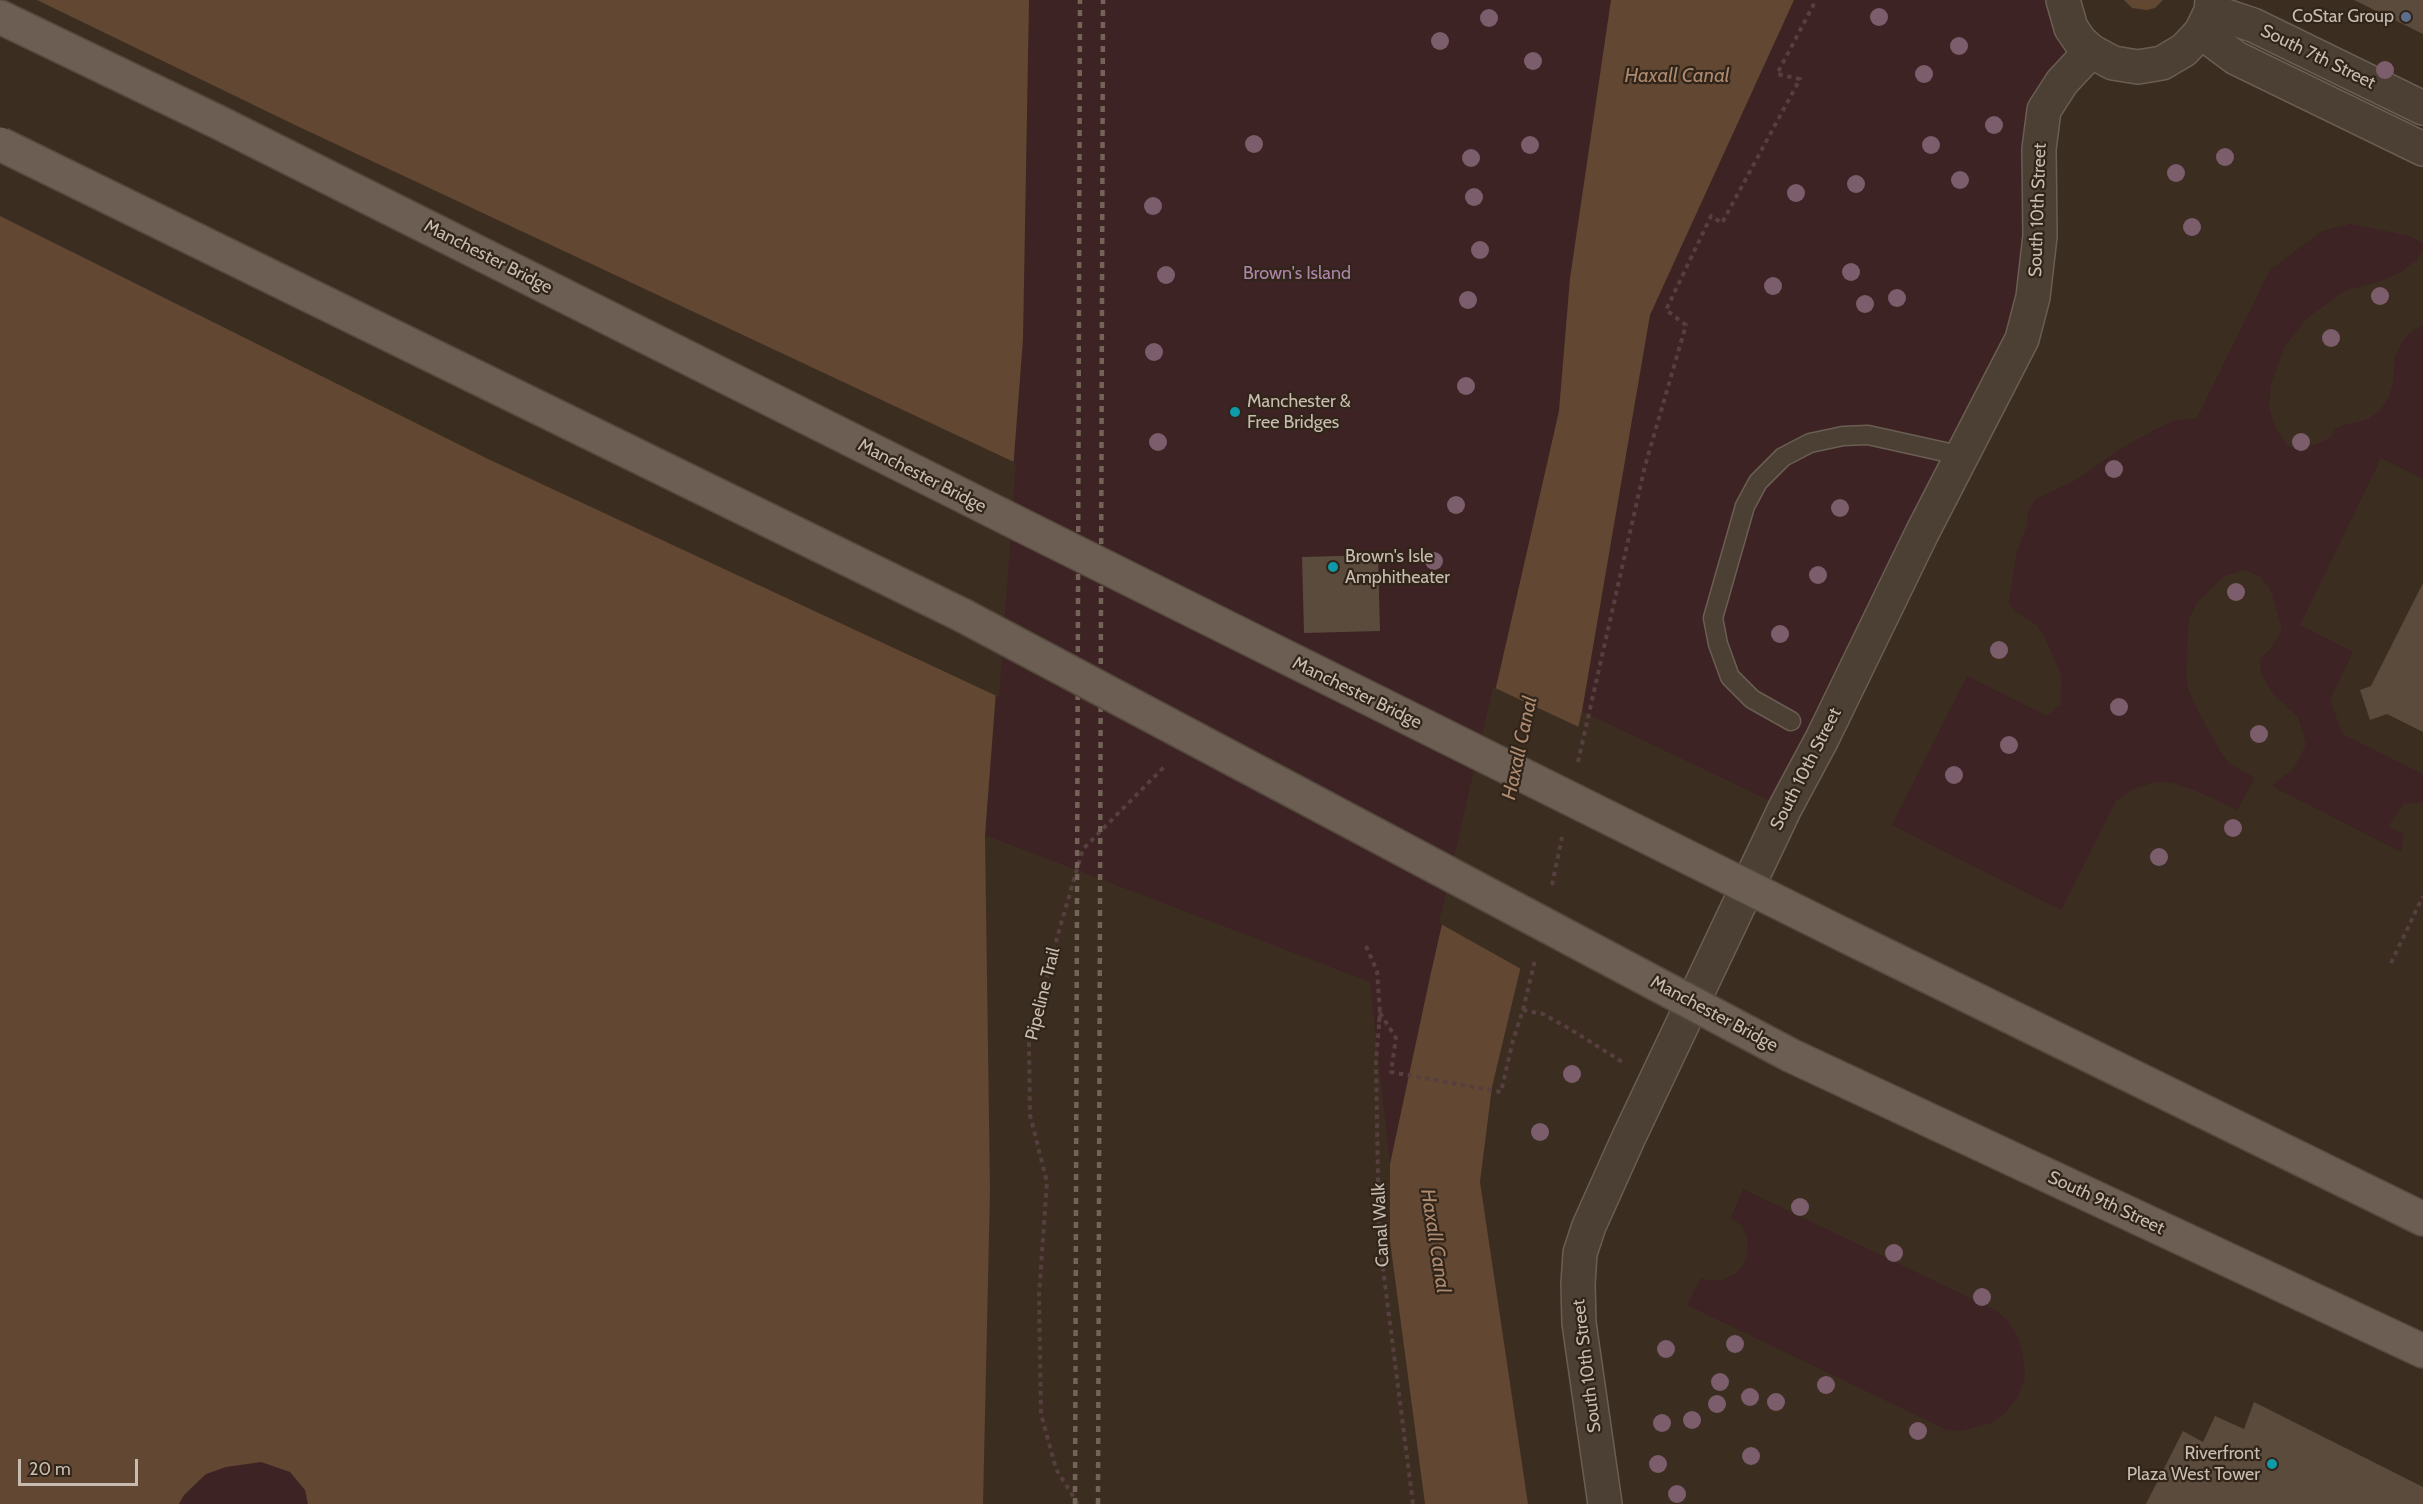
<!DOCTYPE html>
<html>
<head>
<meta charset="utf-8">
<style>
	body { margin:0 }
	#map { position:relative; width:2423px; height:1504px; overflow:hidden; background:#3c2d21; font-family:Cabin,sans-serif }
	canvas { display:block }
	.scale { position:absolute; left:18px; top:1459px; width:120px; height:27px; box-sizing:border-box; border:3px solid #c8bcb0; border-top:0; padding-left:8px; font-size:18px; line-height:21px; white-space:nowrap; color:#c8bcb0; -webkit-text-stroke:4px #31251a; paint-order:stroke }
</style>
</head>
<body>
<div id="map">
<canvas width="2423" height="1504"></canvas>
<div class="scale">20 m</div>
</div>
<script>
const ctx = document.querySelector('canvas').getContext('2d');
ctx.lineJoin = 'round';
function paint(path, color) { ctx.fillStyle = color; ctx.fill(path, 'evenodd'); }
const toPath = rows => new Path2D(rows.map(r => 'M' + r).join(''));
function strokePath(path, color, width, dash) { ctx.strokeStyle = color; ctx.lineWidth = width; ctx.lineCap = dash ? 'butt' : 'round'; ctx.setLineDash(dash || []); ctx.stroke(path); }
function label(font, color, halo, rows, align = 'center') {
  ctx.font = font + ' Cabin,sans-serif'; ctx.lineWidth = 4.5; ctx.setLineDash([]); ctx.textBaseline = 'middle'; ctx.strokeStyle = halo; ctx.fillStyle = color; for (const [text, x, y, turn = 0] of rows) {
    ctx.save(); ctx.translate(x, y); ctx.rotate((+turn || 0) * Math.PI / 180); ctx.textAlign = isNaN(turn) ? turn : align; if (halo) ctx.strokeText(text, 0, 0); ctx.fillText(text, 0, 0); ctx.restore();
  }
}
const green = toPath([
	[1029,0,1611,0,1570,278,1559,411,1430,977,1390,1164,1370,982,985,835,1023,338],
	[1794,0,2063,0,2080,41,2062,82,2033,297,1785,808,1582,711,1650,315],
	[2351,224,2410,236,2423,244,2422,252,2418,258,2401,272,2381,281,2344,291,2307,318,2284,348,2271,385,2269,407,2275,427,2288,446,2294,448,2317,444,2331,437,2334,430,2341,426,2369,419,2380,410,2389,397,2393,382,2395,357,2402,342,2413,330,2423,325,2423,479,2381,458,2300,625,2353,652,2330,699,2342,734,2423,774,2423,802,2404,804,2388,826,2403,834,2401,852,2272,786,2294,768,2305,747,2305,740,2298,717,2273,694,2261,674,2260,659,2271,648,2282,629,2270,588,2260,577,2246,570,2224,576,2197,603,2190,617,2188,627,2186,674,2188,689,2197,709,2220,751,2229,763,2255,778,2237,810,2194,790,2172,783,2157,782,2134,788,2116,801,2061,910,1892,825,1967,676,2047,716,2061,704,2062,676,2044,636,2035,624,2016,612,2010,606,2009,599,2017,552,2027,525,2028,511,2036,499,2074,481,2122,448,2154,430,2173,421,2197,418,2270,270,2322,231],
	[1743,1189,1995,1310,2009,1322,2018,1337,2023,1356,2025,1377,2018,1397,2006,1412,1991,1423,1962,1431,1947,1430,1687,1305,1701,1278,1710,1281,1722,1280,1735,1274,1744,1264,1748,1250,1747,1237,1741,1225,1731,1218],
	[261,1462,290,1472,305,1490,308,1504,179,1504,184,1495,206,1474,226,1467]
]);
const water = toPath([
	[0,0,1029,0,1023,339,985,835,990,1190,983,1504,308,1504,305,1490,290,1472,261,1462,226,1467,206,1474,184,1495,179,1504,0,1504],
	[1611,0,1794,0,1650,315,1582,711,1492,1087,1480,1182,1528,1504,1425,1504,1390,1241,1390,1164,1430,977,1559,411,1570,278],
	[2124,0,2163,0,2155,8,2147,10,2132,8]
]);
const pier = toPath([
	[0,0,37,0,295,125,1016,463,999,697,488,459,0,216],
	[1493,687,1581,728,1523,970,1439,923]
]);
const building = toPath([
	[2354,0,2423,0,2423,34],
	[1378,555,1380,631,1304,633,1302,557],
	[2423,583,2423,732,2387,714,2370,720,2360,690,2371,686],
	[2254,1402,2423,1487,2423,1504,2146,1504,2183,1431,2203,1442,2215,1416,2244,1429]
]);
const path = toPath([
	[1578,762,1645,466,1686,325,1666,310,1711,216,1722,223,1800,79,1777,74,1816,0],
	[1552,885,1562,837],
	[1366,946,1377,971,1380,1013,1376,1061,1379,1237,1413,1504],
	[2391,963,2423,896],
	[1523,1010,1543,1014,1570,1029,1624,1063],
	[1379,1022,1380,1013,1396,1038,1391,1072,1501,1092,1513,1040,1523,1010,1535,960],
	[1078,1504,1056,1469,1041,1414,1039,1295,1047,1182,1030,1115,1029,1044,1060,927,1083,849,1165,766]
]);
const service = toPath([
	[1791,721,1752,699,1730,677,1718,644,1713,618,1745,506,1758,482,1783,457,1810,443,1843,436,1868,435,1963,456]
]);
const minor = toPath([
	[2201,32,2236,58,2423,149],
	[1605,1504,1579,1323,1578,1284,1580,1253,1589,1226,1628,1139,1785,808,1822,739,1922,533,2022,339,2033,297,2040,236,2039,149,2044,110,2062,82,2091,51]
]);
const tertiary = toPath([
	[2063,0,2071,28,2080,41,2091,51,2113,63,2138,67,2162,63,2184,50,2201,32,2211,11,2212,0],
	[2211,11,2253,25,2423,108]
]);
const primary = toPath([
	[0,17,218,122,1033,531],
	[1844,935,2423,1219],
	[1790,1055,2423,1351]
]);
const rail = toPath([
	[1075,1504,1080,0],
	[1098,1504,1103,0]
]);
const primaryBridge = toPath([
	[0,144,962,615,1790,1055],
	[1033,531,1844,935]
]);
const trees = [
	[1879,17],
	[1489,18],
	[1440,41],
	[1959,46],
	[1533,61],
	[2385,70],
	[1924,74],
	[1994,125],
	[1254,144],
	[1530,145],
	[1931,145],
	[2225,157],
	[1471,158],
	[2176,173],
	[1960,180],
	[1856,184],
	[1796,193],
	[1474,197],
	[1153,206],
	[2192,227],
	[1480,250],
	[1851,272],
	[1166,275],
	[1773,286],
	[2380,296],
	[1897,298],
	[1468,300],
	[1865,304],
	[2331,338],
	[1154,352],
	[1466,386],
	[1158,442],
	[2301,442],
	[2114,469],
	[1456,505],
	[1840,508],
	[1434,561],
	[1818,575],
	[2236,592],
	[1780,634],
	[1999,650],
	[2119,707],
	[2259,734],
	[2009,745],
	[1954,775],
	[2233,828],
	[2159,857],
	[1572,1074],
	[1540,1132],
	[1800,1207],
	[1894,1253],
	[1982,1297],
	[1735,1344],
	[1666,1349],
	[1720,1382],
	[1826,1385],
	[1750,1397],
	[1776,1402],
	[1717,1404],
	[1692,1420],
	[1662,1423],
	[1918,1431],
	[1751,1456],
	[1658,1464],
	[1677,1494]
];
const markers = [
	[2406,17,6,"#5c6f8a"],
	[1235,412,6,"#0f9aa8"],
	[1333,567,6,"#0f9aa8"],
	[2272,1464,6,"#0f9aa8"]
];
const poiNames = [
	["CoStar Group",2394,17],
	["Manchester &",1247,402,"left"],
	["Free Bridges",1247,423,"left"],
	["Brown's Isle",1345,557,"left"],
	["Amphitheater",1345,578,"left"],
	["Riverfront",2260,1454],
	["Plaza West Tower",2260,1475]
];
const streetNames = [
	["South 7th Street",2318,57,26],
	["South 10th Street",2038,210,-88],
	["Manchester Bridge",488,257,27],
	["Manchester Bridge",922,476,27],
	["Manchester Bridge",1357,693,26],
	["South 10th Street",1806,769,-63],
	["Pipeline Trail",1043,994,-76],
	["Manchester Bridge",1714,1014,28],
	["South 9th Street",2106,1203,25],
	["Canal Walk",1381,1225,-93],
	["South 10th Street",1587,1366,-97]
];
const parkNames = [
	["Brown's Island",1297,274]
];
const waterNames = [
	["Haxall Canal",1677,76],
	["Haxall Canal",1520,748,-78],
	["Haxall Canal",1435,1241,81]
];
paint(green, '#3d2324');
paint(water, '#624732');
paint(pier, '#3c2d21');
paint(building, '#5b4b3d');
strokePath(service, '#6a5e53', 21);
strokePath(minor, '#6a5e53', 36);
strokePath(tertiary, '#6a5e53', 36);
strokePath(primary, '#55493e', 36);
strokePath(path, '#573f3f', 4, [4.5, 4.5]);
strokePath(service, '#4c4035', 18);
strokePath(minor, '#4c4035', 33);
strokePath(tertiary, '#4c4035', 33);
strokePath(primary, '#6c5e53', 33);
strokePath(rail, '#736457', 4.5, [6, 6]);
strokePath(primaryBridge, '#55493e', 36, []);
strokePath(primaryBridge, '#6c5e53', 33);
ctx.fillStyle = '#7b5d6c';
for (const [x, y] of trees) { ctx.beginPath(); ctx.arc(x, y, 9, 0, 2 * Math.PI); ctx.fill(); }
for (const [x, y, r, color] of markers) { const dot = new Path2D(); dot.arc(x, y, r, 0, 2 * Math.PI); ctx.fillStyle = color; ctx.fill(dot); strokePath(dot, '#31251a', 2); }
label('18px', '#c8bcb0', '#31251a', poiNames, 'right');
label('18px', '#c8bcb0', '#31251a', streetNames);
label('18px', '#ae85aa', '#31251a', parkNames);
label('italic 20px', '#ad8a70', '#31251a', waterNames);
</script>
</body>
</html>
